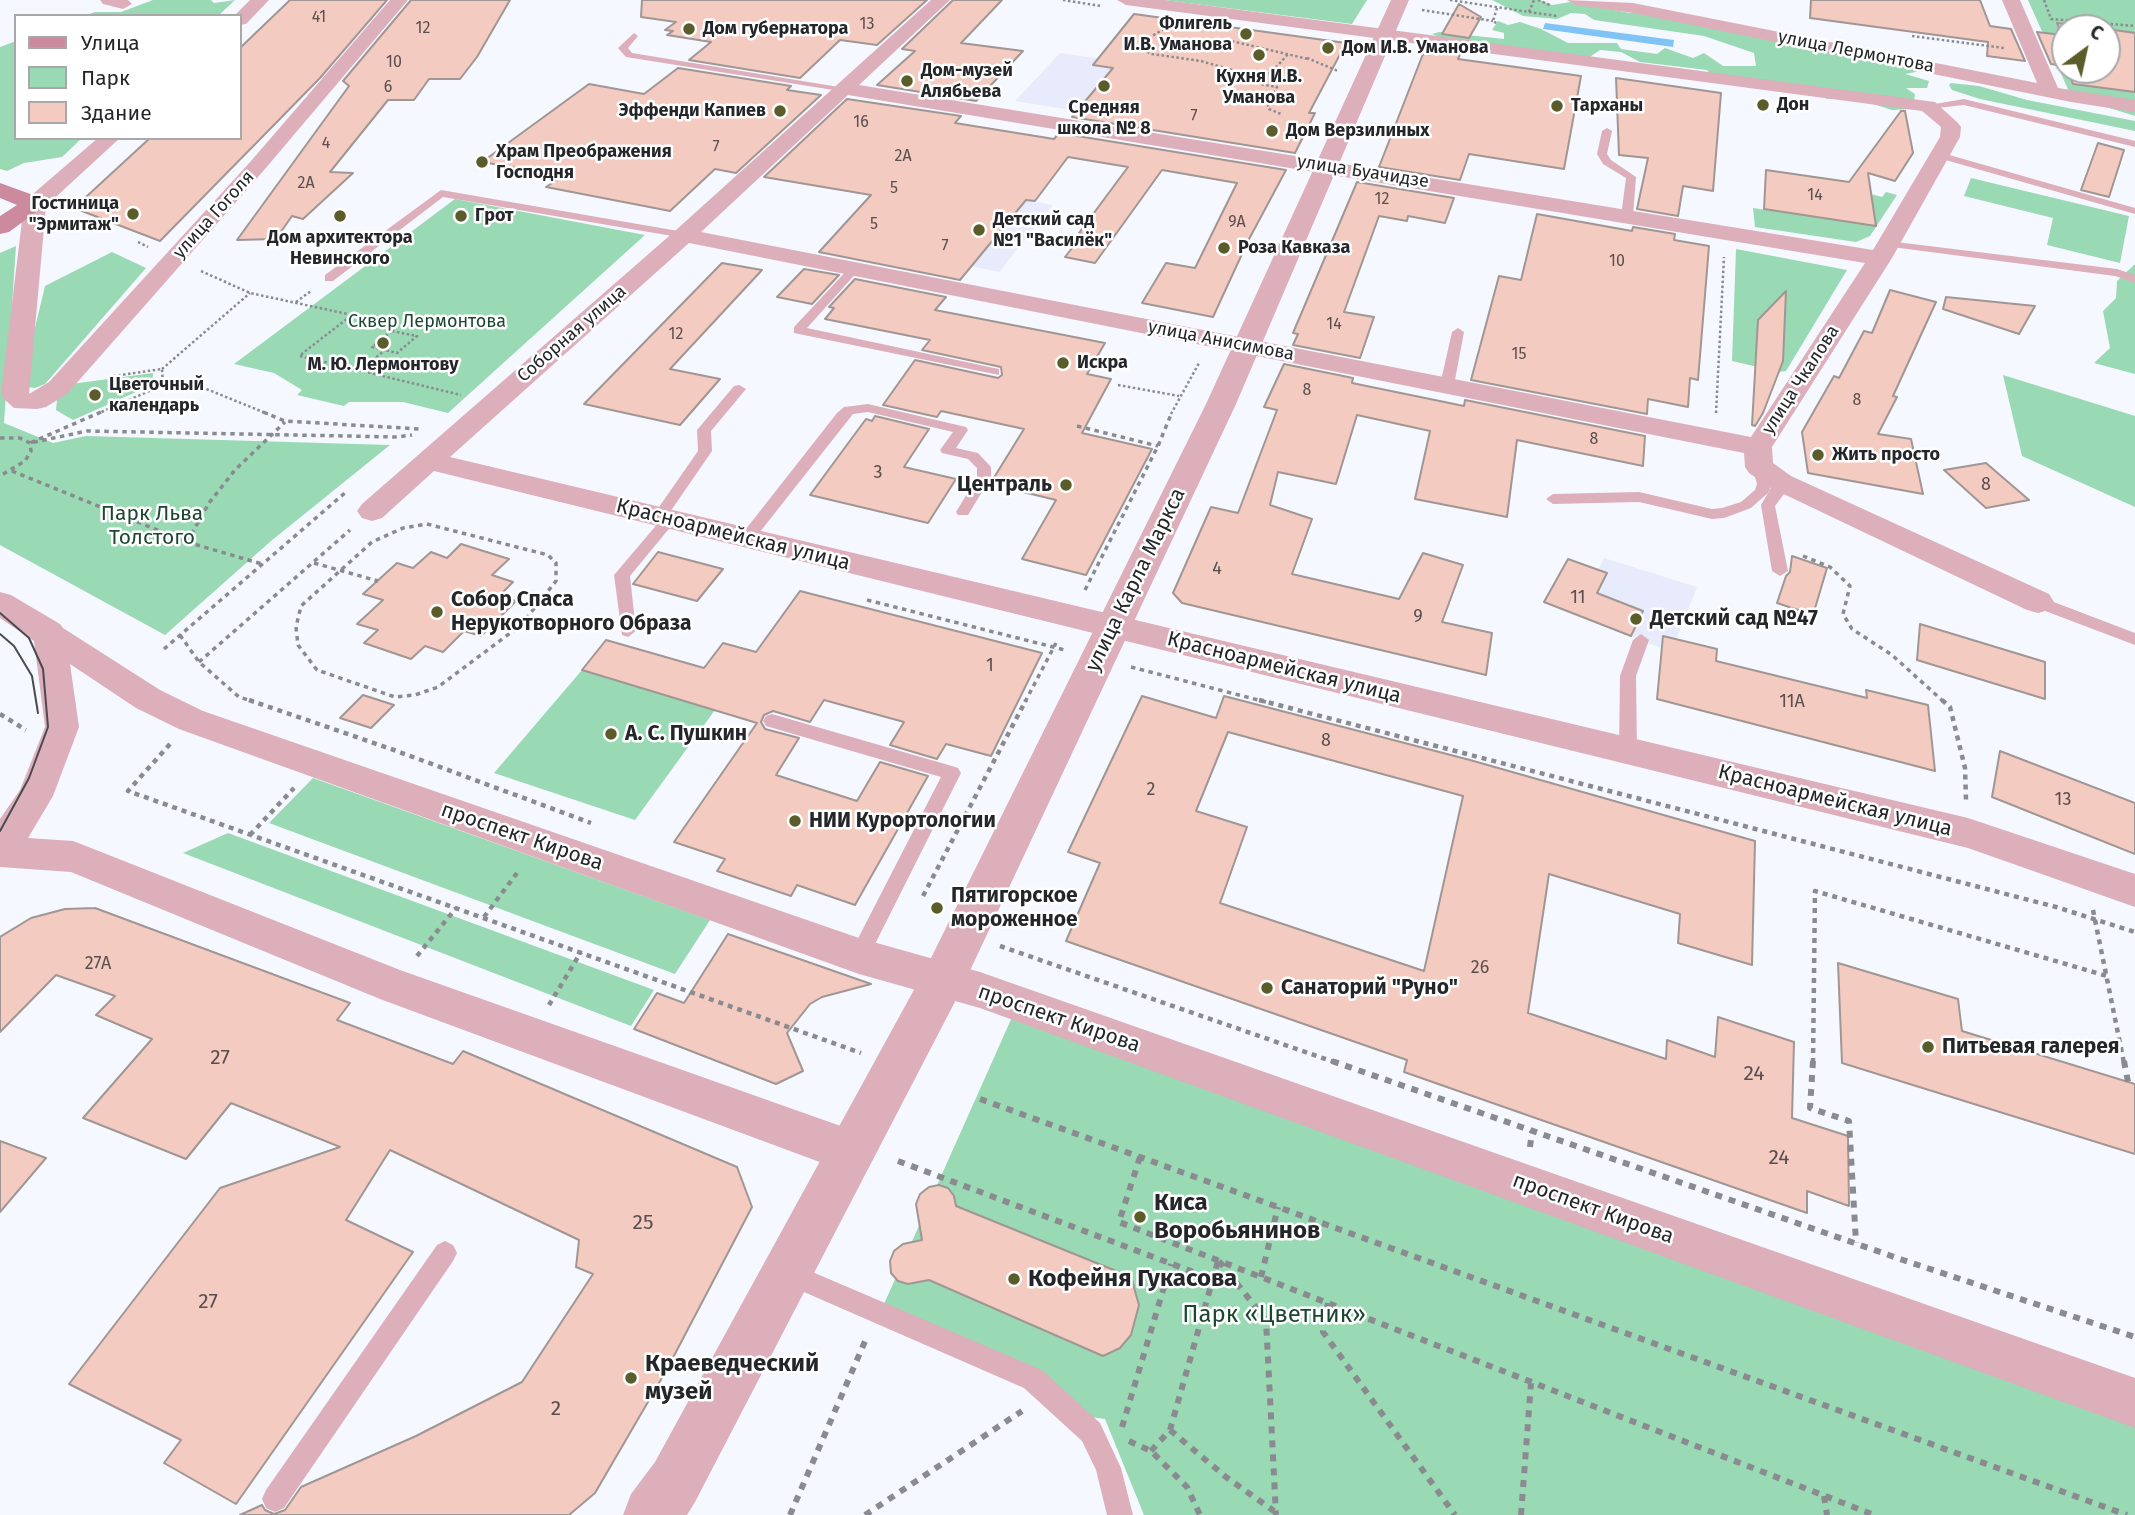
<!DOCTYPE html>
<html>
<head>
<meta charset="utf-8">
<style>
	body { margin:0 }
	#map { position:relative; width:2135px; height:1515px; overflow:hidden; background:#f6f8ff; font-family:"Fira Sans",sans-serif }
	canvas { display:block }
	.legend { position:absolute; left:14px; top:14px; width:228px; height:126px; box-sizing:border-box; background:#fff; border:2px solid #a8a8a9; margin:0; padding:9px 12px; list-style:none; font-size:21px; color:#252629 }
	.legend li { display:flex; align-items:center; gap:14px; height:35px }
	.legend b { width:35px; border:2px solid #a8a8a9 }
	.north { position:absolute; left:2051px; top:14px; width:70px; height:70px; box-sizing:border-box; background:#fff; border:2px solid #a8a8a9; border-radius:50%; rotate:33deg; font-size:19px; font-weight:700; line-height:28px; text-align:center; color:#252629 }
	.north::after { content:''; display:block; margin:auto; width:24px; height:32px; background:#5a5c29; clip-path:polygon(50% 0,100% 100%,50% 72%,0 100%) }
</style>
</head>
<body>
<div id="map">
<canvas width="2135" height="1515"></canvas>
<ul class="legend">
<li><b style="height:9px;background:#cc8a9e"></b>Улица</li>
<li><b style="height:19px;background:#99d9b3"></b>Парк</li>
<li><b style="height:19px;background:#f4cbc1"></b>Здание</li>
</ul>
<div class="north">С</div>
</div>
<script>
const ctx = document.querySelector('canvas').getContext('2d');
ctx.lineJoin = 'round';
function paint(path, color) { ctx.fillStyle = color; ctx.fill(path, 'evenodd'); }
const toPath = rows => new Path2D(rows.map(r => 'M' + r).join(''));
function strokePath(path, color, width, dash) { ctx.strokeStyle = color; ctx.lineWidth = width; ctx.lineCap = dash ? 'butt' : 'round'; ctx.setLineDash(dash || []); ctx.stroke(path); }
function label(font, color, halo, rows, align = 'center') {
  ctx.font = font + ' "Fira Sans",sans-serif'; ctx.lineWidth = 5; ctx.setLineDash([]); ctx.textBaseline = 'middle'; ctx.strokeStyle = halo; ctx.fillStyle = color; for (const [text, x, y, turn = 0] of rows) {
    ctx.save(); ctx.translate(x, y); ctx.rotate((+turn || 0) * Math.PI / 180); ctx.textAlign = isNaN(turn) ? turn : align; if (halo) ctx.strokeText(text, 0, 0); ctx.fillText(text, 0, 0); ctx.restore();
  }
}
const built = toPath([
	[1060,53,1190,72,1152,123,1015,101],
	[964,188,1053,205,999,272,899,251],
	[1604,558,1697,587,1676,640,1663,636,1661,648,1544,602,1568,559,1598,570]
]);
const green = toPath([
	[153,0,211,0,214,3,235,0,218,16,84,16,95,12,121,12],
	[1164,0,1367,0,1352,24],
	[1492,0,1540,0,1552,5,1570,2,1630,13,1644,12,1921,71,1905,74,1929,81,1927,88,1906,88,1915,94,1913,109,1892,110,1848,96,1827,99,1819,93,1715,79,1707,70,1640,62,1621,52,1600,50,1587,59,1441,38,1432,34,1439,32,1504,39,1504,33,1492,30,1498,21,1508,25,1520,22,1541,29,1568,43,1617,43,1621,49,1657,54,1665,48,1693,58,1704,53,1723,66,1756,66,1754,53,1704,36,1594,20,1585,14,1571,13,1557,19,1523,16],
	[2028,0,2135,0,2135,116,2071,96],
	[2065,28,2107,28,2107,70,2065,70],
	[16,41,16,138,82,138,62,157,24,163,7,171,0,169,0,47],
	[1951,83,1979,86,2027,100,2135,121,2135,131,1980,99,1952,90,1949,85],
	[1971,178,2129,216,2120,263,2047,245,2053,218,1964,196],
	[1886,192,1897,195,1870,236,1856,242,1755,227,1753,208,1876,226,1871,194,1882,197],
	[455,199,645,235,448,413,403,402,349,402,344,406,297,395,302,390,274,373,234,364],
	[16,246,4,423,53,443,86,436,390,445,271,541,165,635,0,545,0,253],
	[1736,249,1847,270,1786,371,1779,372,1732,361],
	[112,252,146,268,45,384,35,388,21,386,45,286],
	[2135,264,2135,374,2094,363,2110,348,2103,311,2116,298,2117,281],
	[153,373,152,385,73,420,56,410,57,400,71,384],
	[2003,375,2135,416,2135,507,2022,456],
	[582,670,715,710,635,820,494,773],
	[313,778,710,920,675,974,269,823],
	[228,833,654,990,631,1026,183,853],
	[1013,1015,2135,1404,2135,1515,1144,1515,1105,1419,1090,1417,884,1304]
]);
const water = toPath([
	[1545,23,1674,40,1673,47,1543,29]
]);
const building = toPath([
	[290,0,387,0,320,78,160,241,74,208,150,138,240,138,240,48,290,0],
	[411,0,510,0,477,57,460,79,429,79,414,100,388,100,330,172,353,173,303,219,292,216,276,239,237,240,349,86,343,81,411,0],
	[642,0,927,0,877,45,840,40,800,78,689,60,711,42,667,35,673,31,665,30,676,22,641,17,642,0],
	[953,0,1002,0,961,43,1023,51,976,101,877,85,915,51,902,49,953,0],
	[1811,0,1980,0,1990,26,2011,29,2025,61,1987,56,1988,42,1810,18,1811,0],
	[1459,4,1481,17,1469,38,1442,34,1459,4],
	[1134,14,1266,32,1346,43,1309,113,1315,113,1295,153,1072,117,1113,68,1093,65,1134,14],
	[2057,23,2096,28,2065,28,2065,66,2051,64,2037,32,2062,35,2057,23],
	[2107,29,2135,33,2135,92,2073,84,2068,70,2107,70,2107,29],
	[1433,49,1461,52,1458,59,1581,76,1564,169,1469,154,1460,180,1379,167,1423,54,1429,55,1433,49],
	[678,68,791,86,787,90,821,95,736,173,715,169,670,211,546,187,563,176,482,162,589,84,644,94,678,68],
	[1616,78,1721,93,1713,191,1683,186,1678,216,1637,209,1648,158,1619,155,1616,78],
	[847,99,961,116,955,123,1054,139,1059,133,1286,170,1248,241,1213,317,1142,303,1166,263,1195,268,1237,183,1162,170,1095,263,1065,257,1083,234,1079,233,1128,167,1068,157,1035,201,1026,200,960,280,819,252,871,195,764,177,847,99],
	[1901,111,1905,111,1913,153,1895,181,1868,173,1876,226,1764,209,1766,170,1849,182,1901,111],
	[2098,143,2124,150,2109,197,2081,190,2098,143],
	[1357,182,1454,198,1445,223,1408,216,1407,221,1379,216,1344,312,1374,317,1360,358,1293,345,1298,334,1293,333,1357,182],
	[1537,214,1632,231,1633,227,1675,234,1674,240,1709,246,1698,380,1690,378,1688,407,1648,399,1647,414,1471,380,1499,276,1521,280,1537,214],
	[722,263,762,270,670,369,720,379,680,425,584,404,722,263],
	[804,269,839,275,812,304,777,297,804,269],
	[855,279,946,297,935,310,1105,343,1087,374,1111,379,1082,433,1152,449,1086,575,1022,559,1056,500,990,484,1024,429,941,411,937,417,883,405,915,360,998,378,1002,375,1001,367,922,350,930,340,825,319,834,308,829,307,855,279],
	[1890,290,1936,302,1893,396,1897,397,1878,434,1911,439,1923,494,1808,473,1802,432,1834,376,1839,378,1864,331,1872,333,1890,290],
	[1786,291,1783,361,1763,413,1755,426,1752,425,1758,320,1786,291],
	[1946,297,2035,306,2019,334,1943,309,1946,297],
	[1284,364,1353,378,1352,383,1464,406,1465,400,1645,436,1643,466,1517,440,1507,517,1415,499,1430,431,1357,415,1336,484,1278,472,1270,505,1312,519,1292,574,1399,599,1423,553,1463,565,1442,622,1492,633,1486,675,1182,603,1173,593,1211,507,1238,513,1277,410,1264,407,1284,364],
	[875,416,929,429,904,467,956,479,928,523,810,495,866,419,872,421,875,416],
	[1986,463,2029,500,1986,508,1944,470,1986,463],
	[461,544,509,559,492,575,513,582,499,596,516,601,481,636,464,631,443,652,425,646,411,659,364,643,378,630,357,624,383,600,363,594,397,563,413,568,431,552,447,558,461,544],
	[658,552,723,569,697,601,633,584,658,552],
	[1792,556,1827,568,1813,615,1777,603,1786,576,1790,572,1792,556],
	[1568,559,1607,573,1597,593,1643,611,1631,636,1544,602,1568,559],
	[800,591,1042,653,991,756,946,744,937,759,890,745,904,722,824,700,810,722,773,711,764,715,761,722,765,729,799,738,776,775,857,801,880,762,928,776,855,905,797,885,791,896,717,871,725,859,674,842,757,723,582,670,606,640,704,668,723,643,756,652,800,591],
	[1920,624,2045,662,2045,699,1917,660,1920,624],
	[1663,636,1717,649,1716,661,1867,698,1866,690,1928,705,1935,771,1657,699,1663,636],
	[363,695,394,705,371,728,340,718,363,695],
	[1142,696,1216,718,1224,696,1470,760,1755,841,1752,965,1678,943,1680,914,1549,874,1528,1013,1666,1059,1667,1040,1715,1057,1718,1017,1794,1042,1792,1118,1848,1136,1849,1206,1807,1191,1807,1213,1404,1072,1407,1060,1066,941,1100,863,1068,852,1142,696],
	[1228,732,1463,796,1424,971,1220,903,1247,827,1196,811,1228,732],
	[2000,751,2135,803,2135,854,1992,797,2000,751],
	[95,908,350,1003,337,1020,453,1064,463,1051,737,1167,752,1207,666,1371,595,1493,569,1515,240,1515,262,1505,265,1510,274,1514,285,1510,301,1487,416,1436,522,1382,593,1274,576,1267,579,1240,390,1150,346,1220,413,1252,236,1504,164,1463,181,1440,69,1384,220,1188,340,1147,231,1103,186,1159,83,1118,152,1039,96,1015,115,996,56,975,0,1032,0,937,31,918,65,909,95,908],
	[728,934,871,984,822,997,810,1004,787,1033,803,1071,776,1084,634,1029,657,993,684,1003,728,934],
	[1838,963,1958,999,1962,1031,2135,1084,2135,1154,1842,1063,1838,963],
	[0,1141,46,1158,0,1212,0,1141],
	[939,1185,948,1188,954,1196,956,1206,1131,1277,1139,1305,1131,1335,1120,1348,1103,1356,929,1280,908,1284,898,1281,891,1273,890,1261,894,1251,903,1244,922,1240,916,1204,920,1194,929,1187,939,1185]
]);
const pathFar3 = toPath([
	[1063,0,1101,6],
	[1450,0,1529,12,1534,0],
	[1538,0,1550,5],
	[2044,0,2051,19,2135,26],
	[1497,8,1493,21,1498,24],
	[1422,10,1493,21],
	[1529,12,1557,16],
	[1164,29,1152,36,1143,50,1152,54,1201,61,1256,77,1271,73,1288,54],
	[1912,36,2004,48],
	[1227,40,1308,59],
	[1307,58,1338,71],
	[1262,77,1259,84,1277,87,1268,105,1269,109,1281,114],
	[138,242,148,247],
	[201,271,250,293,352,315,299,356],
	[296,302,311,291],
	[392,331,417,336,397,353,372,347,392,331],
	[300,356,461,395],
	[162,369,250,293],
	[361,370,385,350],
	[163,385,189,382,268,414],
	[1118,385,1179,396],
	[1716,413,1724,257],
	[97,414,163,385,162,369,107,377],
	[1171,414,1199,363]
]);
const pathFar2 = toPath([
	[101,412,30,443,87,431,397,437,412,435],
	[263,412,285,421,420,429],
	[1077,426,1158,446],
	[0,438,20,438,30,443,31,451,25,461,0,476],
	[12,471,187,542,209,503,235,470,285,422],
	[427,524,548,555,556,563,556,581,521,625,438,687,415,695,395,697,317,670,298,645,296,627,301,606,372,542,403,528,427,524],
	[187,542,262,564],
	[1803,556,1830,567,1850,586,1843,614,1852,629,1892,655,1944,702],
	[314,563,378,581],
	[1085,590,1158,446,1172,412],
	[867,600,1065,650],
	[180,635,199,662,239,697,254,702],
	[164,649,346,492],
	[199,662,350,530],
	[1131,667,1266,702],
	[1025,702,1056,643]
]);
const pathFar1 = toPath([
	[249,700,394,750,591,823],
	[1259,700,2056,907,2135,932],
	[1942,700,1950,707,1965,768,1966,800],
	[0,714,26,730],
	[170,744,128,791,861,1053],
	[250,835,294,788],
	[923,896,1026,700],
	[2093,910,2124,1063],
	[484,917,520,869],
	[1000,946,1337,1063],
	[417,956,456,908],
	[549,1005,581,952],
	[1813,1063,1815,891,2107,976]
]);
const path = toPath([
	[1332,1061,1903,1260,2135,1337],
	[1813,1061,1810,1108,1849,1121,1856,1243],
	[2124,1061,2128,1082],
	[980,1099,2127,1515],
	[1530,1147,1532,1131],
	[1140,1157,1119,1222,1874,1515],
	[898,1161,1212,1279],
	[1219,1261,1266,1320,1276,1515],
	[1261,1277,1278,1207],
	[1328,1303,1323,1332,1455,1515],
	[1122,1427,1171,1264],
	[1170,1430,1226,1477,1274,1511],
	[1129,1441,1151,1451,1187,1487,1200,1515],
	[1151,1451,1170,1430,1218,1261],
	[1824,1496,1827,1515],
	[790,1515,866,1339],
	[865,1515,1022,1411],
	[1521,1515,1531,1383]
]);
const service = toPath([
	[634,33,638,36,628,48,632,53,851,89,846,92,626,57,618,48,634,33],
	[1964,99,2135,141,2135,147,1964,105,1928,109,1923,106,1964,99],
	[1607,128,1612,131,1607,154,1611,160,1636,177,1633,216,1627,219,1621,216,1626,178,1603,164,1597,154,1602,131,1607,128],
	[1939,152,2135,208,2135,214,1935,157,1934,155,1939,152],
	[441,190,684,232,690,235,684,238,443,197,333,281,325,281,325,275,441,190],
	[1888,241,2117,269,2135,275,2135,283,2115,276,1884,246,1884,242,1888,241],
	[855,264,859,266,859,270,807,328,994,368,999,369,999,375,794,333,794,327,851,266,855,264],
	[1458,328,1464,332,1454,385,1447,389,1440,385,1452,332,1458,328],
	[739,385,746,389,711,431,712,451,668,515,675,516,677,519,630,576,636,631,628,637,622,635,614,575,659,522,652,517,698,451,697,430,734,386,739,385],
	[868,404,966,427,968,430,956,448,978,453,991,467,991,477,968,515,958,515,956,512,977,477,977,468,968,459,942,453,940,450,953,432,868,412,853,414,752,542,742,542,740,538,742,534,837,413,844,407,868,404],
	[1759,463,1766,467,1771,484,1769,492,1751,508,1724,518,1712,519,1639,502,1553,504,1546,499,1553,494,1639,492,1712,509,1722,508,1741,502,1755,490,1757,484,1752,467,1759,463],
	[1781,477,1788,482,1784,494,1775,506,1788,571,1780,576,1772,571,1761,505,1776,479,1781,477],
	[2038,596,2135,633,2135,645,2032,606,2030,602,2038,596],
	[1641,634,1649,640,1636,676,1637,751,1634,756,1628,758,1622,756,1619,751,1620,676,1633,640,1641,634],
	[772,714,952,766,958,768,961,773,866,962,859,965,852,962,849,956,941,777,766,726,763,721,766,716,772,714],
	[445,1241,453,1245,457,1253,453,1261,284,1508,275,1512,266,1508,262,1499,266,1490,437,1245,445,1241],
	[789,1262,1042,1370,1100,1423,1121,1468,1133,1515,1107,1515,1096,1470,1082,1441,1024,1388,781,1282,777,1274,781,1266,789,1262]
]);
const minor = toPath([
	[100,0,128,0,132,4,123,9,103,4,100,0],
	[250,0,269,0,246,24,240,25,240,16,234,16,250,0],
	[390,0,408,0,265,169,67,394,46,407,37,409,14,408,5,400,1,394,24,204,27,199,98,138,120,138,46,206,29,394,49,382,251,161,390,0],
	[931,0,950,0,859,85,1873,250,1940,137,1941,127,1922,111,1126,5,1117,0,1165,0,1935,102,1958,123,1961,127,1960,137,1892,258,1772,447,1773,463,1791,476,2049,594,2054,602,2049,610,2038,613,2027,610,1771,488,1749,473,1745,467,1744,453,689,243,450,457,1968,818,2135,874,2135,907,1968,848,434,471,382,518,372,521,362,518,357,511,362,504,676,230,931,0],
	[848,95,1865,263,1751,437,701,232,848,95],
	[1567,0,1633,3,2037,83,2002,0,2020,0,2058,88,2135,100,2135,112,2071,102,1633,13,1576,5,1567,0],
	[0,592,11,595,60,624,63,628,160,690,203,711,859,938,980,972,2135,1378,2135,1428,980,1008,859,974,179,729,136,708,70,664,79,727,53,796,28,838,73,841,86,846,400,970,852,1130,868,1136,874,1152,868,1168,852,1174,380,999,71,872,0,867,0,819,20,790,45,727,34,641,0,618,0,592]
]);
const tertiary = toPath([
	[1391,0,1409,0,1236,404,959,994,695,1502,687,1515,623,1515,631,1494,655,1462,927,966,1206,404,1391,0]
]);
const secondary = toPath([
	[0,183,44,199,47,204,9,232,0,234,0,216,17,205,0,198,0,183]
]);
const tram = toPath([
	[0,613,29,638,43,669,48,727,29,778,0,831],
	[0,634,14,646,32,676,38,713]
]);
const markers = [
	[689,29,7,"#5a5c29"],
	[1246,34,7,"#5a5c29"],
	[1328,48,7,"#5a5c29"],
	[1259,55,7,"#5a5c29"],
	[907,81,7,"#5a5c29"],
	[1104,86,7,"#5a5c29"],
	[1763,105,7,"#5a5c29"],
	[1557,106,7,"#5a5c29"],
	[780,111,7,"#5a5c29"],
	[1272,131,7,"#5a5c29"],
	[482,162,7,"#5a5c29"],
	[133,214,7,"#5a5c29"],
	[340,216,7,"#5a5c29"],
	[461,216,7,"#5a5c29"],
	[979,230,7,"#5a5c29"],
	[1224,248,7,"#5a5c29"],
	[383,343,7,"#5a5c29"],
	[1063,363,7,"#5a5c29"],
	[95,395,7,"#5a5c29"],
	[1818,455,7,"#5a5c29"],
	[1066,485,7,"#5a5c29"],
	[437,612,7,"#5a5c29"],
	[1636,619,7,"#5a5c29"],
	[611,734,7,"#5a5c29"],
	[795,821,7,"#5a5c29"],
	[937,908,7,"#5a5c29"],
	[1267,988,7,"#5a5c29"],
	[1928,1047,7,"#5a5c29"],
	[1140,1217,7,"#5a5c29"],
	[1014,1279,7,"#5a5c29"],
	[631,1378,7,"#5a5c29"]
];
const farNumbernames = [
	["41",319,18],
	["13",867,25],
	["12",423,29],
	["10",394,63],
	["6",388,88],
	["7",1194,117],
	["16",861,123],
	["4",326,144],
	["7",716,148],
	["2А",903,157],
	["2А",306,184],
	["5",894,189],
	["14",1815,196],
	["12",1382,200],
	["9А",1237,223],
	["5",874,225],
	["7",945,247],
	["10",1617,262],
	["14",1334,325],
	["12",676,335],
	["15",1519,355],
	["8",1307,391],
	["8",1857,401],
	["8",1594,440]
];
const farPoinames = [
	["Флигель",1232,24,"right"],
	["И.В. Уманова",1232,45,"right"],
	["Дом губернатора",703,29],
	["Дом И.В. Уманова",1342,48],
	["Дом-музей",921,71],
	["Алябьева",921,92],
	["Кухня И.В.",1259,77,"center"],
	["Уманова",1259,98,"center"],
	["Дон",1777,105],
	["Тарханы",1571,106],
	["Средняя",1104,108,"center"],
	["школа № 8",1104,129,"center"],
	["Эффенди Капиев",766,111,"right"],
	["Дом Верзилиных",1286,131],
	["Храм Преображения",496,152],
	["Господня",496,173],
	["Гостиница",119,204,"right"],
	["\"Эрмитаж\"",119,225,"right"],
	["Грот",475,216],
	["Детский сад",993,220],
	["№1 \"Василёк\"",993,241],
	["Дом архитектора",340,238,"center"],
	["Невинского",340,259,"center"],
	["Роза Кавказа",1238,248],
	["Искра",1077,363],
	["М. Ю. Лермонтову",383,365,"center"],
	["Цветочный",109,385],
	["календарь",109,406],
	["Жить просто",1832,455]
];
const farStreetnames = [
	["улица Лермонтова",1856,52,11],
	["улица Буачидзе",1363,172,9],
	["улица Гоголя",214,215,-48],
	["Соборная улица",572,334,-41],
	["улица Анисимова",1221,341,11],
	["улица Чкалова",1801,380,-57]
];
const farParknames = [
	["Сквер Лермонтова",427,322]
];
const numberNames = [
	["3",878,473],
	["8",1986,485],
	["4",1217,569],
	["11",1578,598],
	["9",1418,617],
	["1",990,666],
	["11А",1792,702],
	["8",1326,741],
	["2",1151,790],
	["13",2063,800],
	["27А",98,964],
	["26",1480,968]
];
const poiNames = [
	["Централь",1052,485,"right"],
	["Собор Спаса",451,600],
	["Нерукотворного Образа",451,624],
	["Детский сад №47",1650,619],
	["А. С. Пушкин",625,734],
	["НИИ Курортологии",809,821],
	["Пятигорское",951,896],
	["мороженное",951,920],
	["Санаторий \"Руно\"",1281,988],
	["Питьевая галерея",1942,1047]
];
const parkNames = [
	["Парк Льва",152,514],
	["Толстого",152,538]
];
const streetNames = [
	["Красноармейская улица",733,535,14],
	["улица Карла Маркса",1136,580,-64],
	["Красноармейская улица",1284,668,14],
	["Красноармейская улица",1835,801,14],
	["проспект Кирова",522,837,19],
	["проспект Кирова",1059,1019,19],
	["проспект Кирова",1593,1209,20]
];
const nearNumbernames = [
	["27",220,1058],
	["24",1754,1074],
	["24",1779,1158],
	["25",643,1223],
	["27",208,1302],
	["2",556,1409]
];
const nearPoinames = [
	["Киса",1154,1203],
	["Воробьянинов",1154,1231],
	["Кофейня Гукасова",1028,1279],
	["Краеведческий",645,1364],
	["музей",645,1392]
];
const nearParknames = [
	["Парк «Цветник»",1274,1315]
];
paint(built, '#e7ebfb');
paint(green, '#99d9b3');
paint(water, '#7fc4f5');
paint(building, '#f4cbc1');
strokePath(building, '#a09694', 2);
strokePath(pathFar3, '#8a8b90', 2.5, [2.5, 2.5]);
strokePath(pathFar2, '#8a8b90', 3.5, [4.5, 4.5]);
strokePath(pathFar1, '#8a8b90', 4.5, [5, 5]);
strokePath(path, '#8a8b90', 6, [7, 7]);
paint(service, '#dcafbb');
paint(minor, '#dcafbb');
paint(tertiary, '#dcafbb');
paint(secondary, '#cc8a9e');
strokePath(tram, '#494a4d', 2);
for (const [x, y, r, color] of markers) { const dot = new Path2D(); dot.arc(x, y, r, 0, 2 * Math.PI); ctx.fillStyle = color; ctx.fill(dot); strokePath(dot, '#fff', 2.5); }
label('16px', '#594f4f', null, farNumbernames);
label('bold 18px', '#252629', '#fff', farPoinames, 'left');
label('18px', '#252629', '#fff', farStreetnames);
label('18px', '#1d4730', '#fff', farParknames);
label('18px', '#594f4f', null, numberNames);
label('bold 21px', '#252629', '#fff', poiNames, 'left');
label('21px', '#1d4730', '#fff', parkNames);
label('21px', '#252629', '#fff', streetNames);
label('21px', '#594f4f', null, nearNumbernames);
label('bold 24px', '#252629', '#fff', nearPoinames, 'left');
label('24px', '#1d4730', '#fff', nearParknames);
</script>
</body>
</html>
